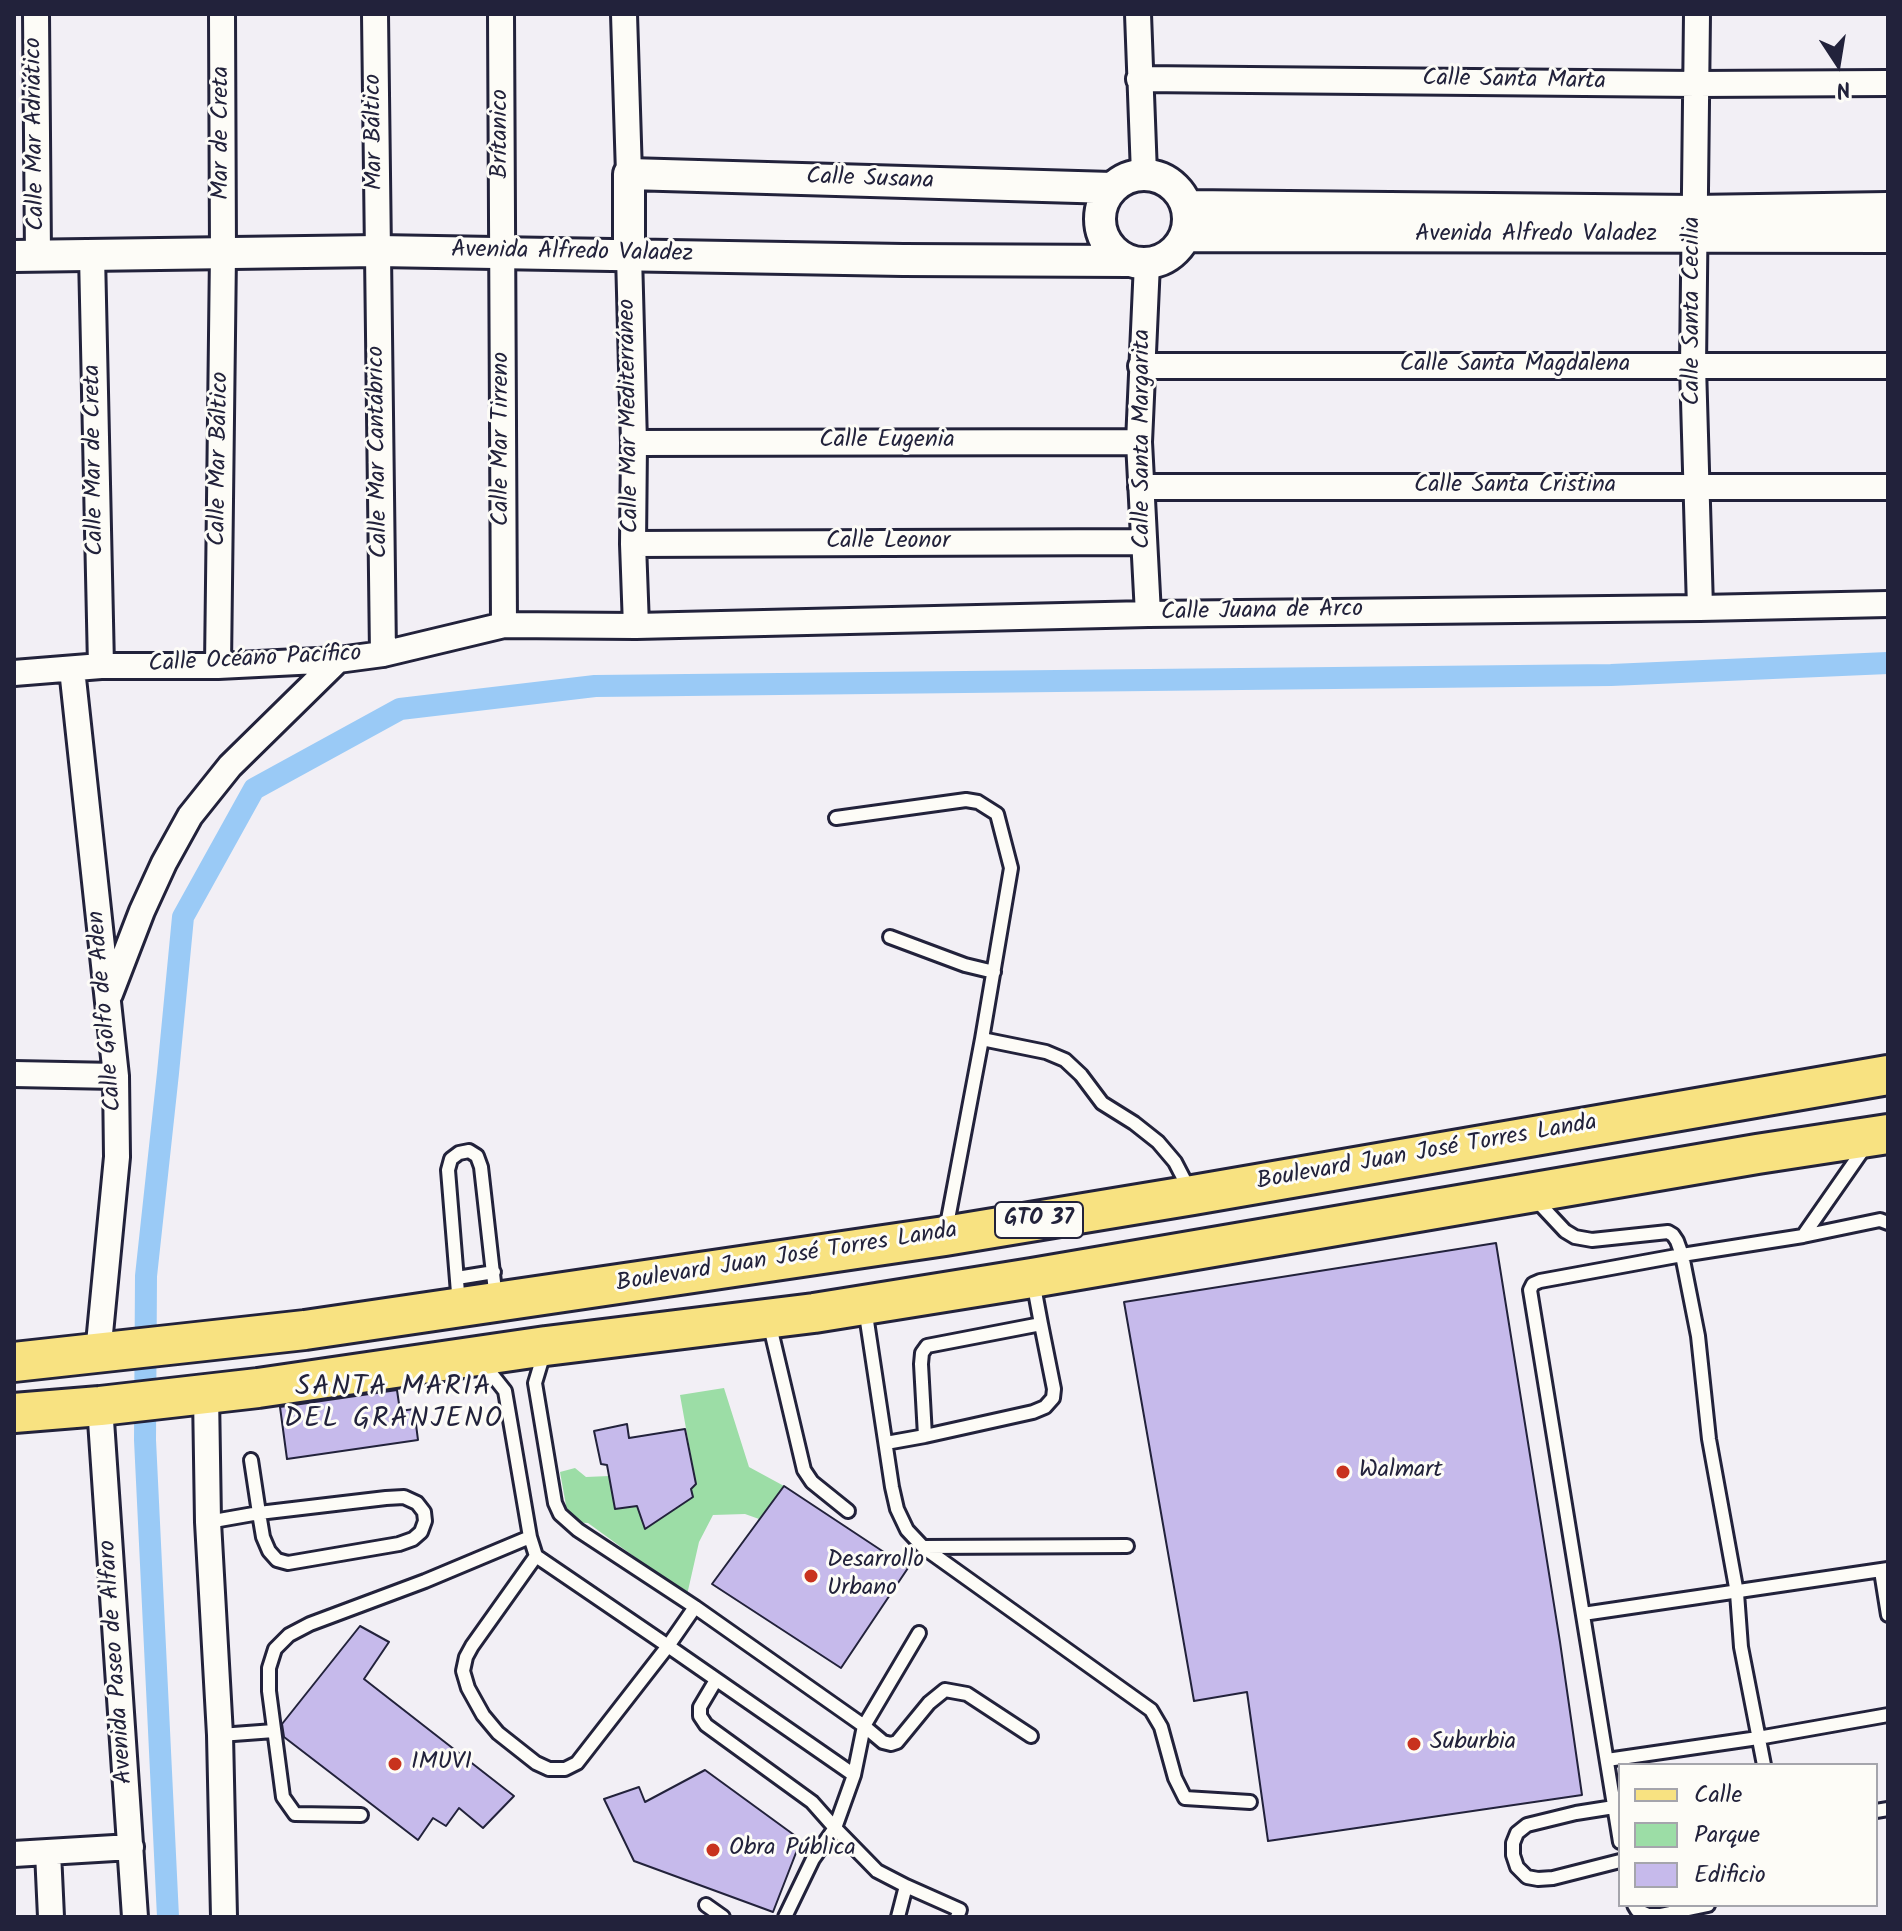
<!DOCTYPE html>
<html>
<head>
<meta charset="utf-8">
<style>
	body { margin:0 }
	#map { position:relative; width:1902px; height:1931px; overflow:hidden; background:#f2eff5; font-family:Kalam,sans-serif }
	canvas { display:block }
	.frame { position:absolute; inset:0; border:16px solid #22223b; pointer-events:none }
	.legend { position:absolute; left:1618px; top:1763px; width:260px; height:144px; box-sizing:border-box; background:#fdfcf7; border:2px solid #a5a5ac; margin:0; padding:10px 14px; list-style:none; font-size:24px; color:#22223b }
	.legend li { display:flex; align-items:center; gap:16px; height:40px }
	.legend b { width:40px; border:2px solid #a5a5ac }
	.north { position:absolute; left:1798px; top:24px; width:80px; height:80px; -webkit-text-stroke:6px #fdfcf7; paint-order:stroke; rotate:168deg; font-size:22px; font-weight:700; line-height:32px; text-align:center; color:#22223b }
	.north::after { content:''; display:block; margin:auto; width:28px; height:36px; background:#22223b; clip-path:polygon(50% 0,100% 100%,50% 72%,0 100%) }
</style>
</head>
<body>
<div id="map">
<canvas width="1902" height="1931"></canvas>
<div class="frame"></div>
<ul class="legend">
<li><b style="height:10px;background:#f8e281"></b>Calle</li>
<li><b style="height:22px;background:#9cdda6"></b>Parque</li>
<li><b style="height:22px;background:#c6baeb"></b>Edificio</li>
</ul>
<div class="north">N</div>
</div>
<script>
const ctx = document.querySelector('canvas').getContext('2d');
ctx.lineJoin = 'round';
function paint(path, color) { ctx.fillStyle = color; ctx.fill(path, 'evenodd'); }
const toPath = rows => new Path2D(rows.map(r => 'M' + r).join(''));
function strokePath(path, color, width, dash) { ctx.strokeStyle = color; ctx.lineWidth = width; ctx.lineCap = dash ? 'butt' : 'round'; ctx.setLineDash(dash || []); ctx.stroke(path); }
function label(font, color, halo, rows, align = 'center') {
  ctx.font = font + ' Kalam,sans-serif'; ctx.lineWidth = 6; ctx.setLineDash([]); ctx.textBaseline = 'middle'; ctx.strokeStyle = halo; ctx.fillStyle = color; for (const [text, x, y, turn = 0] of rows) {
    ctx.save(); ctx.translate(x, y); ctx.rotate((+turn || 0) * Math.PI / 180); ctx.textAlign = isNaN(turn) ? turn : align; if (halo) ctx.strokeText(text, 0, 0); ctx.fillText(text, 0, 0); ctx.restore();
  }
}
const green = toPath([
	[724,1388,749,1467,784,1486,759,1519,745,1514,713,1515,699,1542,687,1595,588,1523,569,1522,560,1472,575,1468,586,1477,609,1476,615,1508,637,1506,645,1529,692,1497,691,1489,696,1484,680,1395]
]);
const canal = toPath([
	[168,1917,145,1440,146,1276,168,1073,183,917,254,789,400,709,595,686,1611,675,1888,663]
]);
const building = toPath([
	[1496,1243,1560,1642,1582,1795,1268,1841,1247,1692,1194,1701,1124,1302,1496,1243],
	[397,1390,400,1411,414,1409,418,1440,287,1459,280,1407,397,1390],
	[627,1424,629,1438,685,1429,696,1484,691,1489,693,1497,645,1529,637,1506,615,1509,607,1465,601,1464,594,1431,627,1424],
	[784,1486,908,1568,841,1668,712,1584,784,1486],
	[360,1626,389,1642,364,1679,514,1796,483,1828,459,1808,446,1826,433,1818,418,1840,284,1737,282,1724,360,1626],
	[705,1770,801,1840,773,1912,634,1861,604,1799,639,1787,645,1802,705,1770]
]);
const service = toPath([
	[836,818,966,800,978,802,997,814,1011,868,982,1039,946,1230],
	[890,937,965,965,994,972],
	[982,1039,1046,1052,1065,1060,1081,1075,1102,1103,1134,1123,1158,1142,1175,1162,1189,1189],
	[1536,1200,1565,1231,1575,1237,1592,1240,1668,1232,1673,1235,1677,1241,1682,1255,1698,1336,1709,1439,1737,1593,1741,1647,1764,1765],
	[1803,1236,1865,1147],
	[457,1278,494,1272],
	[1033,1281,1041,1324],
	[459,1305,448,1170,451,1159,459,1153,469,1151,477,1156,481,1167,496,1300],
	[865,1308,892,1487,897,1509,907,1530,923,1547,1151,1710,1161,1727,1175,1778,1185,1798,1250,1802],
	[769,1322,804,1470,812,1482,848,1511],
	[482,1362,505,1391,530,1537,536,1556,668,1646,695,1607,578,1530,560,1514,555,1503,535,1383,544,1353],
	[886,1443,925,1436,1033,1412,1045,1407,1053,1398,1054,1389,1041,1324,927,1346,922,1353,921,1364,925,1436],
	[208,1522,259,1513,263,1537,269,1551,277,1560,288,1563,399,1544,413,1539,421,1532,425,1521,424,1512,417,1503,404,1497,386,1498,259,1513,251,1460],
	[923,1547,1127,1546],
	[536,1556,472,1646,466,1657,463,1671,468,1688,483,1715,498,1733,536,1763,549,1769,565,1769,577,1763,668,1646,854,1775],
	[1881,1571,1888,1615],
	[695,1607,864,1726,883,1742,891,1744,897,1742,929,1703,945,1690,967,1694,1031,1736],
	[1583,1614,1888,1569],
	[716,1680,700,1707,700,1716,706,1725,812,1802,835,1828,813,1859,785,1917],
	[220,1735,274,1731],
	[1607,1760,1758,1738,1888,1715],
	[1614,1807,1576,1813,1527,1825,1517,1833,1513,1843,1513,1855,1517,1867,1527,1877,1538,1879,1553,1878,1620,1861],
	[1876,1811,1888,1809],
	[361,1815,295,1814,283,1797,269,1691,269,1668,275,1649,289,1635,310,1624,425,1581,530,1537],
	[1620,1842,1530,1290,1533,1284,1540,1281,1682,1255,1803,1236,1880,1220,1888,1223],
	[906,1886,960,1910,957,1917],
	[706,1905,723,1917],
	[1634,1905,1637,1910,1648,1915,1660,1915,1708,1905],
	[898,1917,906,1886,877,1871,835,1828,854,1775,864,1726,919,1633]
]);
const minor = toPath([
	[36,14,38,255],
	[375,14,383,654],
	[501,14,504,625],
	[624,14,629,174],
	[1138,14,1144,174],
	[1697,14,1693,366,1700,608],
	[1139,79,1696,84,1888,83],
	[92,255,101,666],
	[629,255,634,443,633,544,636,626],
	[1147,263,1139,442,1148,614],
	[1141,366,1888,366],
	[634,443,1139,442],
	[1141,487,1888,487],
	[633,544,1143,542],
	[218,666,223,253,222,14],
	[72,669,116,1076,117,1157,98,1354],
	[14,673,101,666,218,666,338,660,383,654,504,625,636,626,1148,614,1700,608,1888,604],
	[110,994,142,911,164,863,190,816,230,766,338,660],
	[14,1074,116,1076],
	[206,1394,208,1522,220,1735,224,1917],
	[100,1406,135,1917],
	[48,1852,51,1917],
	[14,1854,131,1847]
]);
const tertiary = toPath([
	'1100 219a44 44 0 1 1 88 0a44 44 0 1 1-88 0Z',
	[1187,206,1694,211,1888,208],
	[1185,236,1888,237],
	[629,255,629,174,1112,188],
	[14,256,378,251,903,260,1129,261]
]);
const primary = toPath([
	[14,1362,305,1330,945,1236,1193,1195,1888,1075],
	[14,1413,100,1406,258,1388,546,1346,814,1313,1032,1278,1757,1154,1888,1134]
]);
const markers = [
	[1343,1472,8,"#c8321e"],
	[811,1576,8,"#c8321e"],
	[1414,1744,8,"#c8321e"],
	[395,1764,8,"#c8321e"],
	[713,1850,8,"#c8321e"]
];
const shields = [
	[1039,1220,88]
];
const shieldNames = [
	["GTO 37",1039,1220]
];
const streetNames = [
	["Calle Santa Marta",1514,82,1],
	["Mar Báltico",376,132,-91],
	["Mar de Creta",223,133,-90],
	["Calle Mar Adriático",37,134,-91],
	["Brítanico",502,134,-90],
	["Calle Susana",870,181,2],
	["Avenida Alfredo Valadez",1536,236],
	["Avenida Alfredo Valadez",572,254,1],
	["Calle Santa Cecilia",1694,311,-90],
	["Calle Santa Magdalena",1515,366],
	["Calle Mar Mediterráneo",631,416,-91],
	["Calle Mar Tirreno",503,439,-90],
	["Calle Santa Margarita",1144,439,-90],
	["Calle Eugenia",887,442],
	["Calle Mar Cantábrico",380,452,-91],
	["Calle Mar Báltico",221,459,-89],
	["Calle Mar de Creta",96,460,-91],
	["Calle Santa Cristina",1515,487],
	["Calle Leonor",888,543],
	["Calle Juana de Arco",1262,613,-1],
	["Calle Océano Pacífico",255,661,-3],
	["Calle Golfo de Aden",107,1011,-95],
	["Boulevard Juan José Torres Landa",1427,1154,-10],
	["Boulevard Juan José Torres Landa",787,1259,-9],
	["Avenida Paseo de Alfaro",118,1662,-94]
];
const poiNames = [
	["Walmart",1359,1472],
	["Desarrollo",827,1562],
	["Urbano",827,1590],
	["Suburbia",1430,1744],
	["IMUVI",411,1764],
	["Obra Pública",729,1850]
];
const quarterNames = [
	["SANTA MARIA",394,1389],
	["DEL GRANJENO",394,1421]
];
paint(green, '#9cdda6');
strokePath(canal, '#9acaf6', 22);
paint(building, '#c6baeb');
strokePath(building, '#22223b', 2);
strokePath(service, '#22223b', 18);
strokePath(minor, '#22223b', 30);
strokePath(tertiary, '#22223b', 36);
strokePath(primary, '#22223b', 44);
strokePath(service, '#fdfcf7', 12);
strokePath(minor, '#fdfcf7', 24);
strokePath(tertiary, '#fdfcf7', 30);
strokePath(primary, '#f8e281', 38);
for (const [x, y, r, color] of markers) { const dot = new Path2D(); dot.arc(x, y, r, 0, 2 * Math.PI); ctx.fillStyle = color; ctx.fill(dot); strokePath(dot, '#fdfcf7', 3); }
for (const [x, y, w] of shields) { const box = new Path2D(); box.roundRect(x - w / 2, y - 18, w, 36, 6); ctx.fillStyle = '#fdfcf7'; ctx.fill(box); strokePath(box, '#22223b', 2); }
label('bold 22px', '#22223b', null, shieldNames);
label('24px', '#22223b', '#fdfcf7', streetNames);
label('24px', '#22223b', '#fdfcf7', poiNames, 'left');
ctx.letterSpacing = '2px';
label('28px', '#22223b', '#fdfcf7', quarterNames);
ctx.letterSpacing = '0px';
</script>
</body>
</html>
